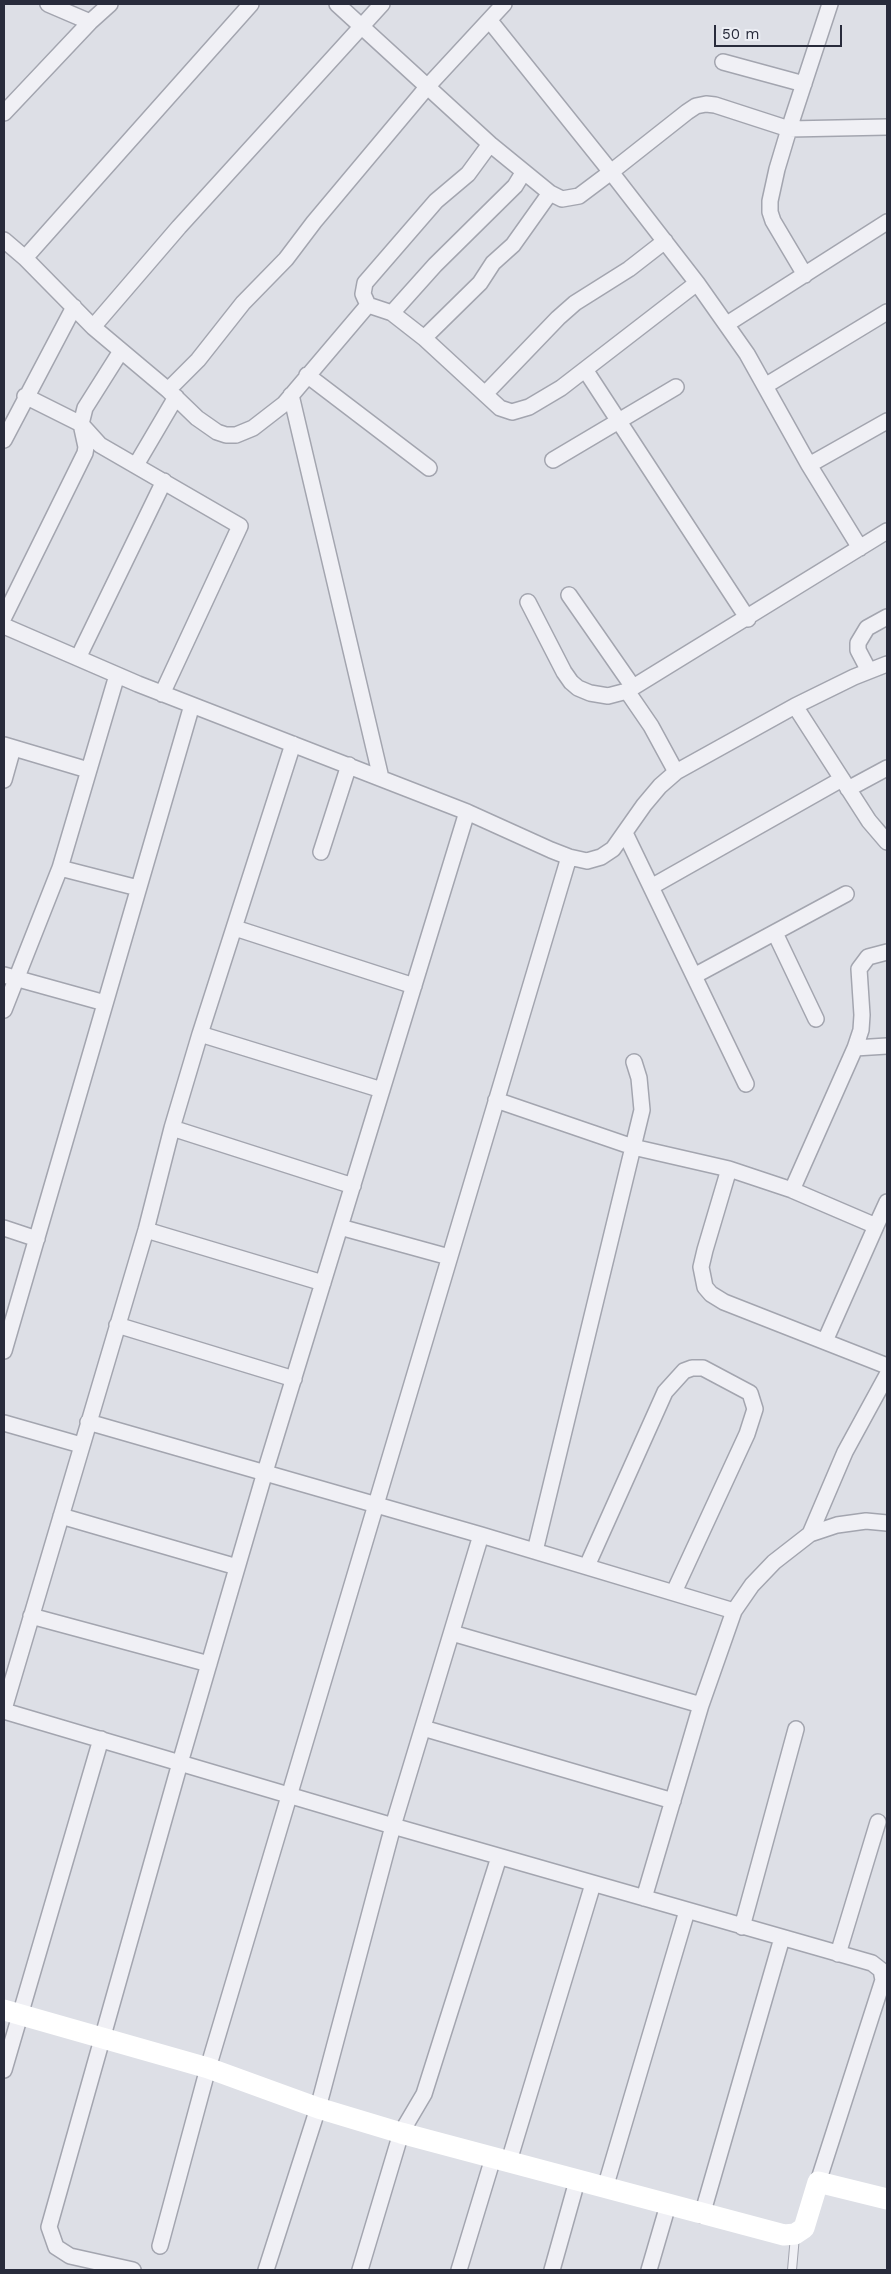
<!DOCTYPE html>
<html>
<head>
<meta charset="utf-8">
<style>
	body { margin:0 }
	#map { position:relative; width:891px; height:2274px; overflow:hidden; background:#dddfe6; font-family:"Work Sans",sans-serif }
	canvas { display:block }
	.frame { position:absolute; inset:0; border:5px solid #282b3b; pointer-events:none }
	.scale { position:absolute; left:714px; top:25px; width:128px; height:22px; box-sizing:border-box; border:2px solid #282b3b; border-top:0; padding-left:6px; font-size:15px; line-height:18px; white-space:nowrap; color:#282b3b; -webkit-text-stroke:4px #eceef4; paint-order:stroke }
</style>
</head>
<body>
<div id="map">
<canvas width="891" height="2274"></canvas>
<div class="frame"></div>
<div class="scale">50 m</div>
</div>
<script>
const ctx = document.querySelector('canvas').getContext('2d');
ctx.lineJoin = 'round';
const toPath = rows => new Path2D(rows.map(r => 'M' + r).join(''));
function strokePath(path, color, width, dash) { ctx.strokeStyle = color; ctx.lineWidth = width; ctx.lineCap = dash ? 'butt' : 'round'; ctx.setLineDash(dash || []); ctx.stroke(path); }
const lane = toPath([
	[792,2270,795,2236]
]);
const street = toPath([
	[48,4,90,22],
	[337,4,490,144,550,193,562,199,579,196,611,172,697,283,747,354,809,465,860,548],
	[490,21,611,172,687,112,696,106,706,104,715,105,789,129,887,127],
	[723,62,804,84],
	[4,113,90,22,110,4],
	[4,240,25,258,93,327,168,390,197,418,217,432,226,435,236,435,253,428,284,404,368,305,392,313,424,338,500,408,512,412,529,407,561,388,697,283],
	[25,258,251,4],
	[805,275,773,221,770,212,770,201,777,169,789,129,830,4],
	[368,305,363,294,365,283,436,201,468,174,490,144],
	[392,313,435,265,515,186,523,173],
	[727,324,887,222],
	[93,327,179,227,382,4],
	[424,338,480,283,493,263,513,245,550,193],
	[586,371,748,619],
	[307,375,429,468],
	[765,386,887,312],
	[168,390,198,360,243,303,286,259,314,222,428,86,504,4],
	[485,394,558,318,575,303,629,269,665,241],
	[291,395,381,778],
	[25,396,81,424,100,445,240,526,162,694],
	[4,440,74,307],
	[553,460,676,387],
	[136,465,176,397],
	[809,465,887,421],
	[569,595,633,687],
	[528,602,564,672,571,682,578,688,590,693,608,696,627,691,887,531],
	[4,617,85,453,86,447,81,424,85,408,121,351],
	[4,626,138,684,467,812,551,850,569,857,587,861,601,857,613,849,644,805,660,786,676,772,795,706,854,677,887,664],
	[78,658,164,481],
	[869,671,858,650,858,643,867,628,887,617],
	[627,691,651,726,676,772],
	[795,706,869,821,887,842],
	[4,745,88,770],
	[4,780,13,748],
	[848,789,887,768],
	[625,833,746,1084],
	[321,852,349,765],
	[60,868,138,888],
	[651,887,842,779],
	[235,928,414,986],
	[775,933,816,1019],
	[4,975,105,1003],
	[694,976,846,894],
	[4,1010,60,868,117,675],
	[200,1034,293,744],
	[855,1048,861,1030,862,1015,859,969,868,957,887,952],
	[634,1062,639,1078,642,1110,633,1147,729,1169,705,1250,701,1267,705,1287,711,1294,724,1302,887,1366],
	[496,1100,633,1147,535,1551],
	[172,1128,353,1186],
	[729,1169,792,1190,876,1226,825,1341],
	[792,1190,855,1048,887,1046],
	[876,1226,887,1202],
	[340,1227,449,1257],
	[4,1228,37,1239],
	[146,1230,323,1283],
	[117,1325,294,1379],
	[4,1351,192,705],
	[88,1422,481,1535,734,1611,701,1705,644,1898],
	[4,1423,81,1445],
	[61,1516,237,1567],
	[810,1534,845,1452,887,1375],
	[587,1566,665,1392,684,1371,692,1368,703,1368,750,1393,755,1409,747,1434,674,1592],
	[734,1611,752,1585,774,1562,810,1534,837,1525,866,1521,887,1523],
	[31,1616,209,1664],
	[452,1633,701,1705],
	[4,1709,146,1230,172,1128,200,1034,382,1090],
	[4,1711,393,1826,872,1963,881,1970,883,1980,818,2182],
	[423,1728,673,1801],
	[742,1927,796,1729],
	[838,1954,878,1822],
	[4,2070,101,1739],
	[509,2161,593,1884],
	[605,2188,687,1911],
	[702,2215,782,1938],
	[160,2246,208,2068,569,857],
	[133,2270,70,2256,56,2247,49,2227,180,1763,265,1472,467,812],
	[266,2270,318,2108,393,1826,481,1535],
	[360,2270,401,2133,424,2094,499,1857],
	[459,2270,493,2158],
	[552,2270,577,2181],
	[649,2270,668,2205]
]);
const secondary = toPath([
	[4,2010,208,2068,318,2108,401,2133,784,2235,795,2234,804,2228,818,2182,887,2199]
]);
strokePath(lane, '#a3a5af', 10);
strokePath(street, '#a3a5af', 18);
strokePath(lane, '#f0f0f5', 8);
strokePath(street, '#f0f0f5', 15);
strokePath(secondary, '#fff', 21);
</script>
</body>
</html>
